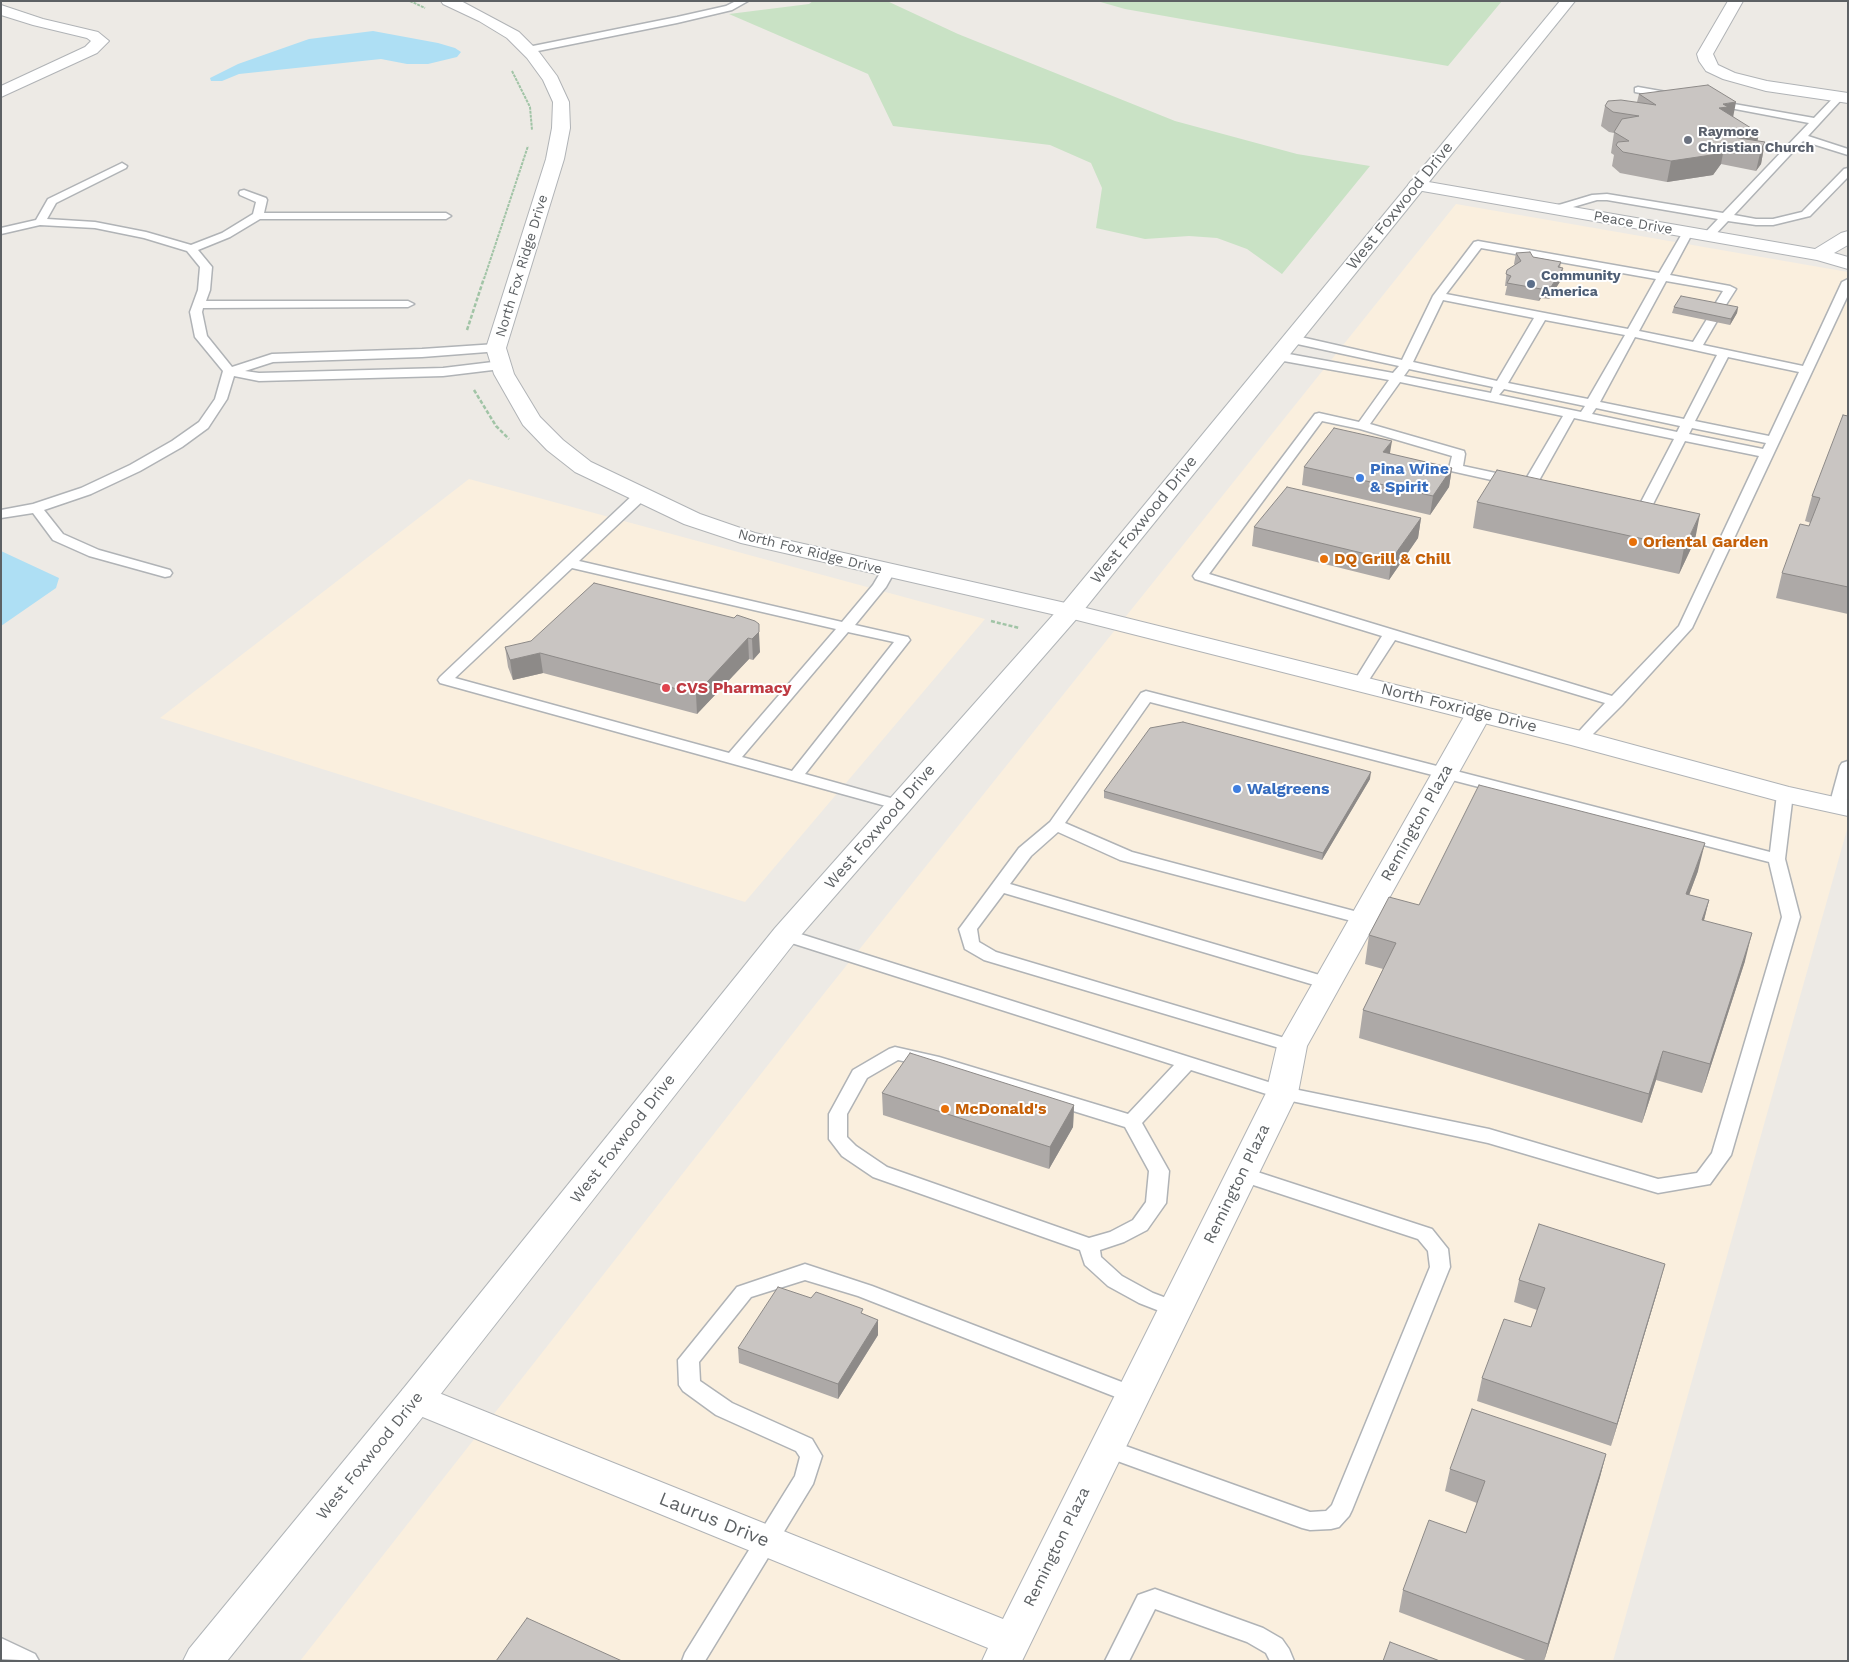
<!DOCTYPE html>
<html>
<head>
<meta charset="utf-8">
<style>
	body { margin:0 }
	#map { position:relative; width:1849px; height:1662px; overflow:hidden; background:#edeae5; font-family:"Work Sans",sans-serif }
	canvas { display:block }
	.frame { position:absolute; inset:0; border:2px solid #5d6164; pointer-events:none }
</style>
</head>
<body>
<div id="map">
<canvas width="1849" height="1662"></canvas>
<div class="frame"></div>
</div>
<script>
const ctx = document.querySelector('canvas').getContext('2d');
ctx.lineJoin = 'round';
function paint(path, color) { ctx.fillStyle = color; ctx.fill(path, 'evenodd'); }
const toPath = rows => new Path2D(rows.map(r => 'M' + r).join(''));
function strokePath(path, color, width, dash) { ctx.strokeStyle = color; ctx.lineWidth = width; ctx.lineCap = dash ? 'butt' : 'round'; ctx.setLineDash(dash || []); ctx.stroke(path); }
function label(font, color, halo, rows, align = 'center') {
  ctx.font = font + ' "Work Sans",sans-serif'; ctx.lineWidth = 4; ctx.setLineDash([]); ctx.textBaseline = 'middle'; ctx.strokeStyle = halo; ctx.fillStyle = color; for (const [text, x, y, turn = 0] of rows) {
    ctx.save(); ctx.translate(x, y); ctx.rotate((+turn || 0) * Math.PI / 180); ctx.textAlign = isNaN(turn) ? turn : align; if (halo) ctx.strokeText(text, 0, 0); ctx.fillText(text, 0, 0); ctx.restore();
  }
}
const commercial = toPath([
	[1456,204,1848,272,1848,826,1613,1661,300,1661,826,991],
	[469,479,985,619,745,902,160,718]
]);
const green = toPath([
	[813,1,887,1,958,34,1175,121,1297,154,1370,166,1282,274,1247,249,1217,238,1189,236,1145,239,1096,228,1102,188,1091,163,1050,145,893,126,868,74,729,14,809,4],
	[1097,1,1502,1,1448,66,1125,9]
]);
const water = toPath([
	[373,31,438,43,455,48,461,52,457,57,428,64,407,64,381,59,239,74,222,81,211,81,210,78,238,64,309,39],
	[1,551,59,578,56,588,1,626]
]);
const pathFar1 = toPath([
	[410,1,425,8],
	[512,71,530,107,532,130],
	[484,279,528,146]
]);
const path = toPath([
	[467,330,484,278],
	[474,390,496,426,509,439],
	[991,621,1019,628]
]);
const service = toPath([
	[736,1,748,1,732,10,677,23,528,53,523,50,528,47,677,17,726,6,736,1],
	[1638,87,1672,93,1677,96,1672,99,1635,92,1635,88,1638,87],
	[1839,94,1844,97,1842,99,1808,136,1848,149,1848,155,1803,141,1734,215,1756,219,1773,219,1802,212,1844,169,1848,168,1848,177,1810,216,1773,225,1756,225,1728,221,1712,238,1708,239,1702,236,1718,219,1607,200,1597,200,1556,212,1551,209,1552,207,1592,195,1607,194,1723,213,1809,123,1714,105,1709,102,1711,100,1814,118,1836,95,1839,94],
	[122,163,127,166,126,168,56,203,47,219,95,222,146,232,191,245,222,233,253,214,256,202,240,195,239,193,240,191,244,190,266,198,267,200,264,213,446,213,451,216,446,219,260,219,230,237,198,250,212,267,210,290,206,301,408,301,414,304,408,307,203,308,202,312,207,336,232,367,272,354,422,349,496,344,502,348,500,351,422,357,273,362,245,371,259,373,443,368,501,361,507,365,501,369,443,376,259,381,234,376,227,399,208,428,182,447,140,471,91,494,44,510,63,534,99,550,170,570,172,573,170,576,165,577,89,556,53,540,33,513,1,518,1,510,33,504,81,488,130,465,172,441,199,422,215,399,223,371,195,337,190,312,198,290,200,267,187,251,144,238,95,228,40,225,1,234,1,228,36,220,48,199,122,163],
	[1688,229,1693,232,1670,275,1730,286,1736,289,1722,311,1718,312,1712,309,1723,291,1666,281,1639,331,1693,342,1707,319,1711,317,1717,321,1703,345,1803,366,1842,282,1848,279,1848,295,1692,628,1622,705,1585,742,1580,744,1575,742,1572,739,1605,703,1395,640,1365,686,1355,686,1353,683,1382,636,1195,579,1193,576,1195,573,1315,414,1319,413,1359,422,1389,380,1278,360,1274,359,1272,356,1274,353,1278,352,1393,373,1399,366,1288,342,1286,339,1288,336,1292,335,1402,360,1433,296,1474,242,1478,241,1659,273,1683,232,1688,229],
	[1481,248,1656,279,1628,329,1446,294,1481,248],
	[1443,300,1534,318,1497,381,1413,362,1443,300],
	[1545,320,1625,335,1588,399,1508,383,1545,320],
	[1635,337,1717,355,1684,419,1600,402,1635,337],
	[1728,357,1799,372,1769,436,1695,421,1728,357],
	[1409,369,1493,387,1491,393,1404,376,1409,369],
	[1400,382,1563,416,1523,484,1530,488,1537,484,1574,418,1674,439,1640,504,1629,502,1622,506,1629,510,1644,513,1649,512,1685,441,1759,456,1679,626,1612,696,1209,574,1322,421,1360,429,1452,456,1449,468,1451,471,1514,485,1519,484,1521,481,1519,478,1463,466,1465,454,1464,451,1370,424,1400,382],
	[1504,389,1585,406,1581,412,1499,395,1504,389],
	[1596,408,1680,426,1677,432,1592,414,1596,408],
	[1692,428,1766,443,1763,449,1689,434,1692,428],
	[641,491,646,492,648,495,646,498,579,561,842,622,873,585,883,568,893,568,895,571,886,587,855,625,908,637,910,640,805,774,905,802,907,805,905,808,893,808,440,683,438,680,440,677,636,492,641,491],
	[572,568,836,629,729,753,455,678,572,568],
	[848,632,894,642,792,771,742,757,848,632],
	[1146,691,1770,852,1777,794,1779,791,1785,789,1791,791,1793,794,1785,859,1800,917,1731,1155,1710,1184,1658,1193,1488,1143,1282,1099,1191,1070,1142,1123,1169,1171,1166,1203,1147,1230,1124,1242,1100,1250,1101,1257,1122,1276,1153,1293,1182,1304,1185,1309,1182,1314,1175,1317,1139,1303,1108,1286,1085,1265,1080,1250,873,1177,842,1156,829,1139,829,1114,853,1070,889,1049,895,1047,939,1057,1128,1114,1174,1065,779,939,776,935,779,931,785,930,791,931,1284,1087,1489,1129,1658,1179,1697,1173,1712,1153,1782,917,1769,862,1150,702,1065,823,1132,852,1369,915,1372,919,1369,923,1363,924,1120,860,1058,832,1031,856,1010,884,1333,979,1336,983,1333,987,1327,989,1321,987,1004,893,977,929,979,942,996,952,1298,1042,1301,1046,1298,1050,1292,1052,1286,1050,984,960,965,949,959,929,962,925,1019,848,1050,822,1141,693,1146,691],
	[898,1060,931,1067,1125,1127,1149,1171,1146,1202,1133,1220,1110,1232,1089,1238,887,1167,856,1146,847,1137,847,1114,867,1078,898,1060],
	[1848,761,1848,796,1845,806,1843,809,1831,809,1829,806,1840,766,1842,763,1848,761],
	[1242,1167,1432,1229,1448,1249,1450,1267,1352,1510,1349,1516,1339,1527,1331,1529,1310,1530,1302,1528,1098,1454,1095,1448,1098,1442,1106,1439,1310,1512,1326,1511,1332,1505,1430,1267,1428,1251,1418,1239,1235,1179,1232,1174,1235,1169,1242,1167],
	[805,1264,872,1286,1140,1389,1144,1395,1140,1401,1133,1403,1126,1401,858,1296,805,1280,751,1297,699,1362,700,1381,732,1403,812,1439,822,1456,813,1484,705,1661,682,1661,685,1653,795,1476,800,1457,796,1451,716,1415,683,1391,679,1385,678,1360,737,1287,805,1264],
	[1155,1589,1263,1628,1282,1639,1289,1649,1294,1661,1270,1661,1266,1653,1247,1642,1155,1609,1129,1661,1105,1661,1138,1595,1155,1589],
	[1,1638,35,1654,39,1661,1,1659,1,1638]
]);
const minor = toPath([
	[1728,1,1743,1,1713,54,1718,65,1735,73,1767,81,1848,93,1848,103,1766,91,1723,79,1706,71,1699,61,1697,54,1728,1],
	[1,5,43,19,98,32,109,41,97,53,1,97,1,86,85,47,91,41,87,38,33,25,1,15,1,5],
	[1417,180,1815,249,1841,233,1848,231,1848,245,1834,253,1848,257,1848,269,1817,260,1411,189,1408,185,1411,181,1417,180],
	[1479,705,1488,708,1492,713,1307,1046,1298,1093,1022,1661,982,1661,988,1648,403,1409,398,1399,403,1389,416,1385,429,1389,1003,1619,1266,1093,1277,1046,1466,713,1470,708,1479,705]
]);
const tertiary = toPath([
	[441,1,461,1,519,32,539,52,557,76,569,102,570,128,564,159,506,348,514,374,540,417,563,440,591,462,700,514,755,533,1070,604,1589,733,1789,787,1848,800,1848,816,1775,800,1571,745,1069,618,741,543,684,524,575,472,547,450,523,425,494,374,486,348,546,159,552,128,553,102,543,80,527,58,507,38,479,21,443,4,441,1]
]);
const secondary = toPath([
	[1560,1,1575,1,1079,616,795,942,429,1409,227,1661,183,1661,189,1649,403,1389,775,928,1061,606,1560,1]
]);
const wall = toPath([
	[1639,94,1733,117,1757,141,1765,142,1761,164,1756,171,1721,164,1713,175,1667,182,1620,173,1612,166,1614,155,1611,153,1614,133,1609,132,1601,126,1605,106,1637,102],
	[1516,253,1533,257,1561,262,1560,268,1561,280,1549,299,1541,298,1539,301,1505,295,1507,286,1505,286,1507,270,1515,265,1514,264],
	[1674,307,1738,307,1737,313,1730,325,1672,313],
	[1848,416,1848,614,1776,598,1782,573,1809,526,1811,523,1805,521,1812,496],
	[1390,454,1452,468,1449,487,1430,515,1302,485,1304,467],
	[1477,502,1695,540,1679,574,1473,528],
	[1421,518,1418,538,1389,580,1252,546,1254,527],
	[737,615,760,652,753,660,749,659,697,714,543,673,513,680,508,667,505,647,734,618],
	[1370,779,1322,860,1104,798,1104,791],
	[1698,871,1689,895,1709,900,1704,920,1745,961,1702,1093,1656,1080,1642,1123,1359,1038,1363,1010,1383,969,1365,964,1369,935,1419,905],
	[882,1093,1074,1105,1073,1127,1049,1169,883,1115],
	[1519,1280,1659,1286,1611,1446,1477,1401,1482,1378,1531,1327,1537,1310,1514,1302],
	[811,1298,878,1320,878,1335,838,1399,739,1363,738,1348],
	[1606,1454,1600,1477,1544,1661,1528,1661,1399,1612,1403,1590,1466,1533,1477,1503,1445,1491,1450,1469]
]);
const shadedWall = toPath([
	[1736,102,1732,123,1719,108,1723,104],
	[1759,133,1756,149,1733,137],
	[1765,142,1761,164,1756,171,1761,149],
	[1725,143,1721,164,1713,175,1667,182,1671,161],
	[1563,268,1561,280,1549,299,1551,287],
	[1543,286,1541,298,1539,301,1541,289],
	[1738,307,1737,313,1730,325,1731,319],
	[1392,441,1389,459,1383,452],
	[1452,468,1449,487,1430,515,1433,496],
	[1700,514,1695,540,1679,574,1684,548],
	[1421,518,1418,538,1389,580,1391,560],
	[759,632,760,652,753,660,752,639],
	[748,638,749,659,697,714,696,694],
	[540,653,543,673,513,680,510,660],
	[1371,772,1370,779,1322,860,1323,853],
	[1705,843,1698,871,1679,922,1686,894],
	[1709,900,1702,928,1702,920],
	[1752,933,1745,961,1702,1093,1710,1064],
	[1663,1051,1656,1080,1642,1123,1649,1094],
	[1074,1105,1073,1127,1049,1169,1050,1147],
	[1665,1264,1659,1286,1611,1446,1617,1424],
	[878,1320,878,1335,838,1399,838,1384],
	[1606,1454,1600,1477,1544,1661,1548,1644]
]);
const building = toPath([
	[1708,85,1736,102,1723,104,1728,107,1719,108,1759,133,1733,137,1765,142,1761,149,1725,143,1718,154,1671,161,1623,152,1616,145,1618,142,1629,141,1614,132,1622,119,1639,116,1613,112,1605,106,1608,101,1621,100,1656,105,1639,94,1708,85],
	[1530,252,1533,257,1561,262,1558,267,1563,268,1551,287,1543,286,1541,289,1507,283,1511,276,1506,274,1507,270,1521,261,1516,253,1530,252],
	[1681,296,1738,307,1731,319,1674,307,1681,296],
	[1843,415,1848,416,1848,587,1782,573,1800,524,1809,526,1820,498,1812,496,1843,415],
	[1334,428,1392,441,1383,452,1452,468,1433,496,1304,467,1334,428],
	[1497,470,1700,514,1684,548,1477,502,1497,470],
	[1287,487,1421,518,1391,560,1254,527,1287,487],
	[594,583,734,618,737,615,755,621,759,624,759,632,752,639,748,638,696,694,540,653,510,660,505,647,531,641,594,583],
	[1183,722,1371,772,1323,853,1104,791,1150,728,1183,722],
	[1479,785,1705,843,1686,894,1709,900,1702,920,1752,933,1710,1064,1663,1051,1649,1094,1363,1010,1396,943,1369,935,1389,897,1419,905,1479,785],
	[910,1053,1074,1105,1050,1147,882,1093,910,1053],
	[1539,1224,1665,1264,1617,1424,1482,1378,1504,1319,1531,1327,1545,1288,1519,1280,1539,1224],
	[778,1287,811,1298,816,1292,863,1309,861,1313,878,1320,838,1384,738,1348,778,1287],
	[1472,1409,1606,1454,1548,1644,1403,1590,1429,1520,1466,1533,1485,1481,1450,1469,1472,1409],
	[527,1618,622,1661,496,1661,527,1618],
	[1390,1642,1440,1661,1383,1661,1390,1642]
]);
const markers = [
	[1688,140,5,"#6b7280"],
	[1531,284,5,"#5c6f8a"],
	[1360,478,5,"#3f7fe0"],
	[1633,542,5,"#e8710a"],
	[1324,559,5,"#e8710a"],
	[666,688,5,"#e0444e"],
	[1237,789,5,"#3f7fe0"],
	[945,1109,5,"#e8710a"]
];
const farWorshipnames = [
	["Raymore",1698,132],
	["Christian Church",1698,148]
];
const farStreetnames = [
	["Peace Drive",1633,223,10],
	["North Fox Ridge Drive",522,266,-73],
	["North Fox Ridge Drive",810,552,14]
];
const farServicenames = [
	["Community",1541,276],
	["America",1541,292]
];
const streetNames = [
	["West Foxwood Drive",1400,206,-51],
	["West Foxwood Drive",1144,520,-51],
	["North Foxridge Drive",1459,708,14],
	["Remington Plaza",1417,823,-61],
	["West Foxwood Drive",880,827,-49],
	["West Foxwood Drive",623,1139,-52],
	["Remington Plaza",1237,1184,-64],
	["West Foxwood Drive",370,1456,-51],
	["Remington Plaza",1057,1547,-64]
];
const shopNames = [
	["Pina Wine",1370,469],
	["& Spirit",1370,487],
	["Walgreens",1247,789]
];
const foodNames = [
	["Oriental Garden",1643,542],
	["DQ Grill & Chill",1334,559],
	["McDonald's",955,1109]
];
const healthNames = [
	["CVS Pharmacy",676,688]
];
const nearStreetnames = [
	["Laurus Drive",714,1520,22]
];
paint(commercial, '#faefde');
paint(green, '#c9e2c5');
paint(water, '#aedff4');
strokePath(service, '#b0b3b6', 3);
strokePath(minor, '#b0b3b6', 2);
strokePath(tertiary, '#b0b3b6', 2);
strokePath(secondary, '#b1b5b8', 2);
strokePath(pathFar1, '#a1c4a6', 2, [3, 1]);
strokePath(path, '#a1c4a6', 2.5, [4, 2]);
paint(service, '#fff');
paint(minor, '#fff');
paint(tertiary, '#fff');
paint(secondary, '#fff');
paint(wall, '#ada9a7');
paint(shadedWall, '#8d8a88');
paint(building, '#c9c5c2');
strokePath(building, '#8d8a88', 1);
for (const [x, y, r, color] of markers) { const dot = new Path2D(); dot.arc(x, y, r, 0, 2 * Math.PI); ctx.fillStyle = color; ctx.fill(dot); strokePath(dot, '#fff', 2); }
label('bold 14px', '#5b616d', '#fff', farWorshipnames, 'left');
label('14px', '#5d6164', '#fff', farStreetnames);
label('bold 14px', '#4e5e75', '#fff', farServicenames, 'left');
label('16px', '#5d6164', '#fff', streetNames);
label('bold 16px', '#366cbe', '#fff', shopNames, 'left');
label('bold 16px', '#c56008', '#fff', foodNames, 'left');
label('bold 16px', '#be3a42', '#fff', healthNames, 'left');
label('19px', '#5d6164', '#fff', nearStreetnames);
</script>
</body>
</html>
